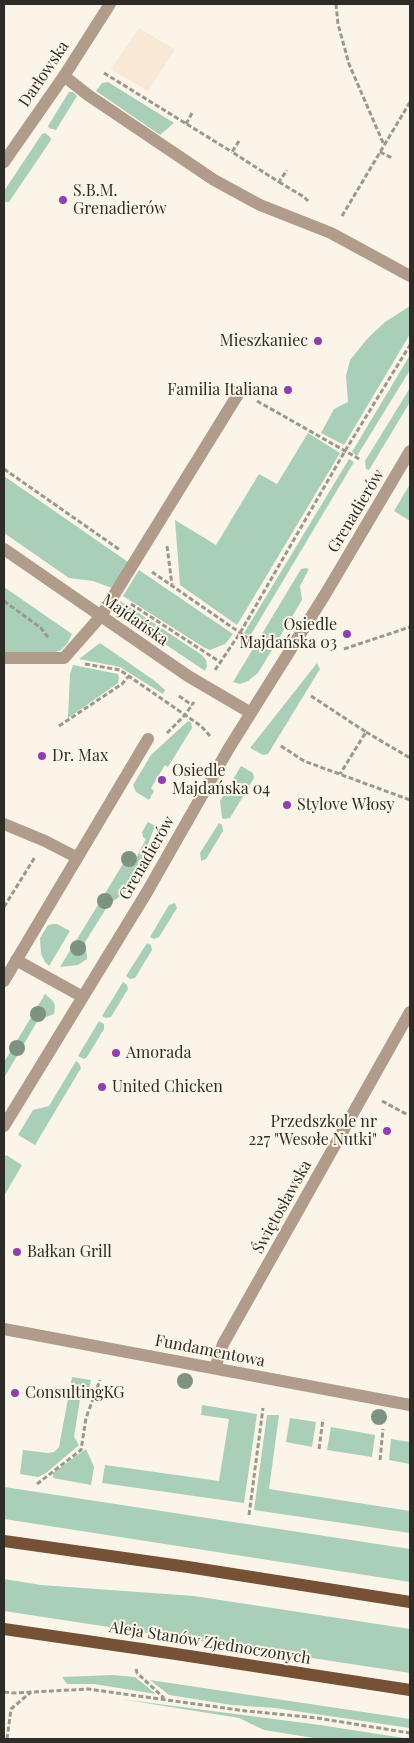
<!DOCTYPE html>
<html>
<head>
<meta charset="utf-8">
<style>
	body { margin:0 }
	#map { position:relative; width:414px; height:1743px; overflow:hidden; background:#faf5e8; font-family:"Playfair Display",serif }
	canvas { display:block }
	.frame { position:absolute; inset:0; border:5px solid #2e2c27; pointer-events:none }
</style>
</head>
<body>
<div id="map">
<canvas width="414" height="1743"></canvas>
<div class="frame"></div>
</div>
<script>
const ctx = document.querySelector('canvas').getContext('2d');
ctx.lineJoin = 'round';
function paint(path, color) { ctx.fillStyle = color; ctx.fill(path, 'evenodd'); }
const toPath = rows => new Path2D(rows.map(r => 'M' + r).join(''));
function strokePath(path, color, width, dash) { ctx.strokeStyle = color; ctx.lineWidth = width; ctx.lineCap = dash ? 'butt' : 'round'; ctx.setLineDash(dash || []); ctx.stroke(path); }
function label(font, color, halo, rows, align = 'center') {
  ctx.font = font + ' "Playfair Display",serif'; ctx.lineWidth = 4; ctx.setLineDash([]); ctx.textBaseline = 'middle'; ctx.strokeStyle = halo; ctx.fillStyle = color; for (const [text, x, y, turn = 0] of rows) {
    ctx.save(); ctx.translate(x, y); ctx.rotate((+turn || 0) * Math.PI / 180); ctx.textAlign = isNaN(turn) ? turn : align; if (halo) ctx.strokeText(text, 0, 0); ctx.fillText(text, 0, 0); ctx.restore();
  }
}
const industrial = toPath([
	[139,28,175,50,148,91,111,69]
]);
const green = toPath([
	[108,82,174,123,160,135,96,91,102,83],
	[69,92,73,92,77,96,56,130,49,128,48,126],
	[45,133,50,137,51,140,9,202,6,202,4,200,4,191,42,134],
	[410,306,410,334,344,445,321,433,334,409,348,402,346,376,350,360,368,338,385,322],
	[410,355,410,370,357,456,352,452],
	[410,388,410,402,369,470,366,469,365,461],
	[308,433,340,453,237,625,180,585,175,520,216,545,259,474,277,484],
	[349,459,354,462,250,636,244,633],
	[4,476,128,562,112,588,93,581,69,578,4,533],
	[410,484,410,521,394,511],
	[306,568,309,569,300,586,302,600,258,673,248,681,240,684,233,682,301,569],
	[139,570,233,634,225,644,210,650,205,648,123,596],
	[4,587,72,634,67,644,61,650,53,653,4,652],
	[120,601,202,655,206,660,207,666,205,671,119,613],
	[100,643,155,681,165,690,163,694,120,667,79,659],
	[317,663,320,669,268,754,263,755,250,748],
	[73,665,118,674,119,678,118,683,68,718,70,674],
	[188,721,191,722,192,728,168,767,165,765,151,788,154,791,149,800,136,792,133,785,151,755],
	[241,766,253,773,254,778,230,818,224,819,222,818,220,801],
	[148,822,155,826,136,875,125,893,109,904,85,942,87,956,87,959,78,965,60,967,129,854,136,858,146,839,143,837,142,832],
	[219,823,222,825,223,831,206,859,201,861,200,853],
	[175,903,177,908,159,937,154,939,150,937,169,905],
	[53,924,57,924,70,931,49,966,45,962,41,954,40,938,48,925],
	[147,943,151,945,152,950,135,978,130,979,126,976],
	[123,982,127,985,128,989,111,1017,106,1018,102,1016],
	[45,994,53,1001,55,1006,54,1014,38,1020,4,1078,4,1062],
	[99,1021,104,1024,104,1029,87,1057,84,1059,78,1056],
	[76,1061,79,1063,81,1068,35,1145,18,1135,33,1110,49,1106],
	[6,1155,22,1165,4,1196,4,1159],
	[72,1377,91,1380,87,1400,80,1399,74,1437,79,1445,46,1473,38,1477,20,1474,23,1450,48,1453,54,1452,59,1447],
	[202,1405,257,1414,244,1503,102,1483,105,1465,219,1481,229,1419,201,1415],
	[267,1415,279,1415,269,1489,410,1511,410,1533,254,1510],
	[290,1418,316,1422,312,1447,286,1442],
	[331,1427,375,1435,372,1457,327,1450],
	[391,1439,410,1442,410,1464,389,1460],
	[86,1449,94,1467,91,1485,53,1478,53,1473],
	[4,1487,410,1549,410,1582,4,1519],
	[4,1579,41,1585,194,1596,410,1629,410,1673,4,1611],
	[113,1675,135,1677,156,1694,94,1684,67,1684,62,1677],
	[150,1680,410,1719,410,1728,275,1708,232,1705,169,1695],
	[120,1699,320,1725,410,1739,320,1739,264,1730,239,1718]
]);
const path = toPath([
	[336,4,338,24,349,64,384,145],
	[104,73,232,152],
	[186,124,192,113],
	[239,141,232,152,279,182,287,170],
	[380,152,392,158],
	[279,182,304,197,308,201],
	[342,216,410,102],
	[257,401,361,460],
	[4,469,120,550],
	[167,546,172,585],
	[152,572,252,641],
	[4,601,41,628,49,639],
	[131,604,220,662],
	[344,649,410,627],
	[85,664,120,670,201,726,210,736],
	[215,670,240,633,345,451,410,345],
	[179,696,192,705],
	[311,696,366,732,340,774],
	[59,726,122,684,128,677],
	[366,732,410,758],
	[167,733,185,715,194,702],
	[281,746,304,761,410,800],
	[4,907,35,857],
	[382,1101,408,1115],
	[319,1449,323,1419],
	[380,1460,383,1429],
	[37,1484,81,1450,86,1418,100,1380],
	[249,1515,263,1408],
	[136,1669,137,1673,164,1698],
	[4,1692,15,1693,88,1689,246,1711,317,1718,410,1733],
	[7,1739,11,1709,31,1692]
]);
const minor = toPath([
	[64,76,88,95,214,180,260,205,331,233,410,276],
	[4,162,64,76,110,4],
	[4,549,188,676,251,713],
	[4,658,64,658,101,616,240,391],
	[4,824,45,841,76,857],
	[16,960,83,997],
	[4,981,148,739],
	[4,1126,147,892,229,748,326,593,410,451],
	[4,1329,410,1405],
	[215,1368,223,1344,410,1012]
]);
const major = toPath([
	[4,1541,188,1567,410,1602],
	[4,1629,176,1654,410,1690]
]);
const trees = [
	[129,859],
	[105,901],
	[78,948],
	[38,1014],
	[17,1048],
	[185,1381],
	[379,1417]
];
const markers = [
	[63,200,5,"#903faf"],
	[318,341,5,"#903faf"],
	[288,390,5,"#903faf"],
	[347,634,5,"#903faf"],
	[42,756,5,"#903faf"],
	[162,780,5,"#903faf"],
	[287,805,5,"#903faf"],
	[116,1053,5,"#903faf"],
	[102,1087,5,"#903faf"],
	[387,1131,5,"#903faf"],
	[17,1252,5,"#903faf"],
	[15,1393,5,"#903faf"]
];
const streetNames = [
	["Darłowska",44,74,-56],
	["Grenadierów",356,511,-59],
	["Majdańska",135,620,35],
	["Grenadierów",147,858,-60],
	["Świętosławska",282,1207,-61],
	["Fundamentowa",210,1351,11],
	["Aleja Stanów Zjednoczonych",210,1643,9]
];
const poiNames = [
	["S.B.M.",73,191],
	["Grenadierów",73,209],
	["Mieszkaniec",308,341,"right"],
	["Familia Italiana",278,390,"right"],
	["Osiedle",337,625,"right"],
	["Majdańska 03",337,643,"right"],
	["Dr. Max",52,756],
	["Osiedle",172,771],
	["Majdańska 04",172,789],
	["Stylove Włosy",297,805],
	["Amorada",126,1053],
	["United Chicken",112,1087],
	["Przedszkole nr",377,1122,"right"],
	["227 \"Wesołe Nutki\"",377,1140,"right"],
	["Bałkan Grill",27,1252],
	["ConsultingKG",25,1393]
];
paint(industrial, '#f8e9d6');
paint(green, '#a9cfb8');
strokePath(path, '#9c988f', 3, [5, 2.5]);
strokePath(minor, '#b19b8b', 12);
strokePath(major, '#765135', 12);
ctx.fillStyle = '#7d9381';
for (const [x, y] of trees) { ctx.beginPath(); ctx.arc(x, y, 8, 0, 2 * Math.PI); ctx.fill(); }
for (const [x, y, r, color] of markers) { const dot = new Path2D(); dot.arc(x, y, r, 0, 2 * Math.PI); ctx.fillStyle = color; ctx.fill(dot); strokePath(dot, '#faf5e8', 2); }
label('16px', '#2e2c27', '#faf5e8', streetNames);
label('16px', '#2e2c27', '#faf5e8', poiNames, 'left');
</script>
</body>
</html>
